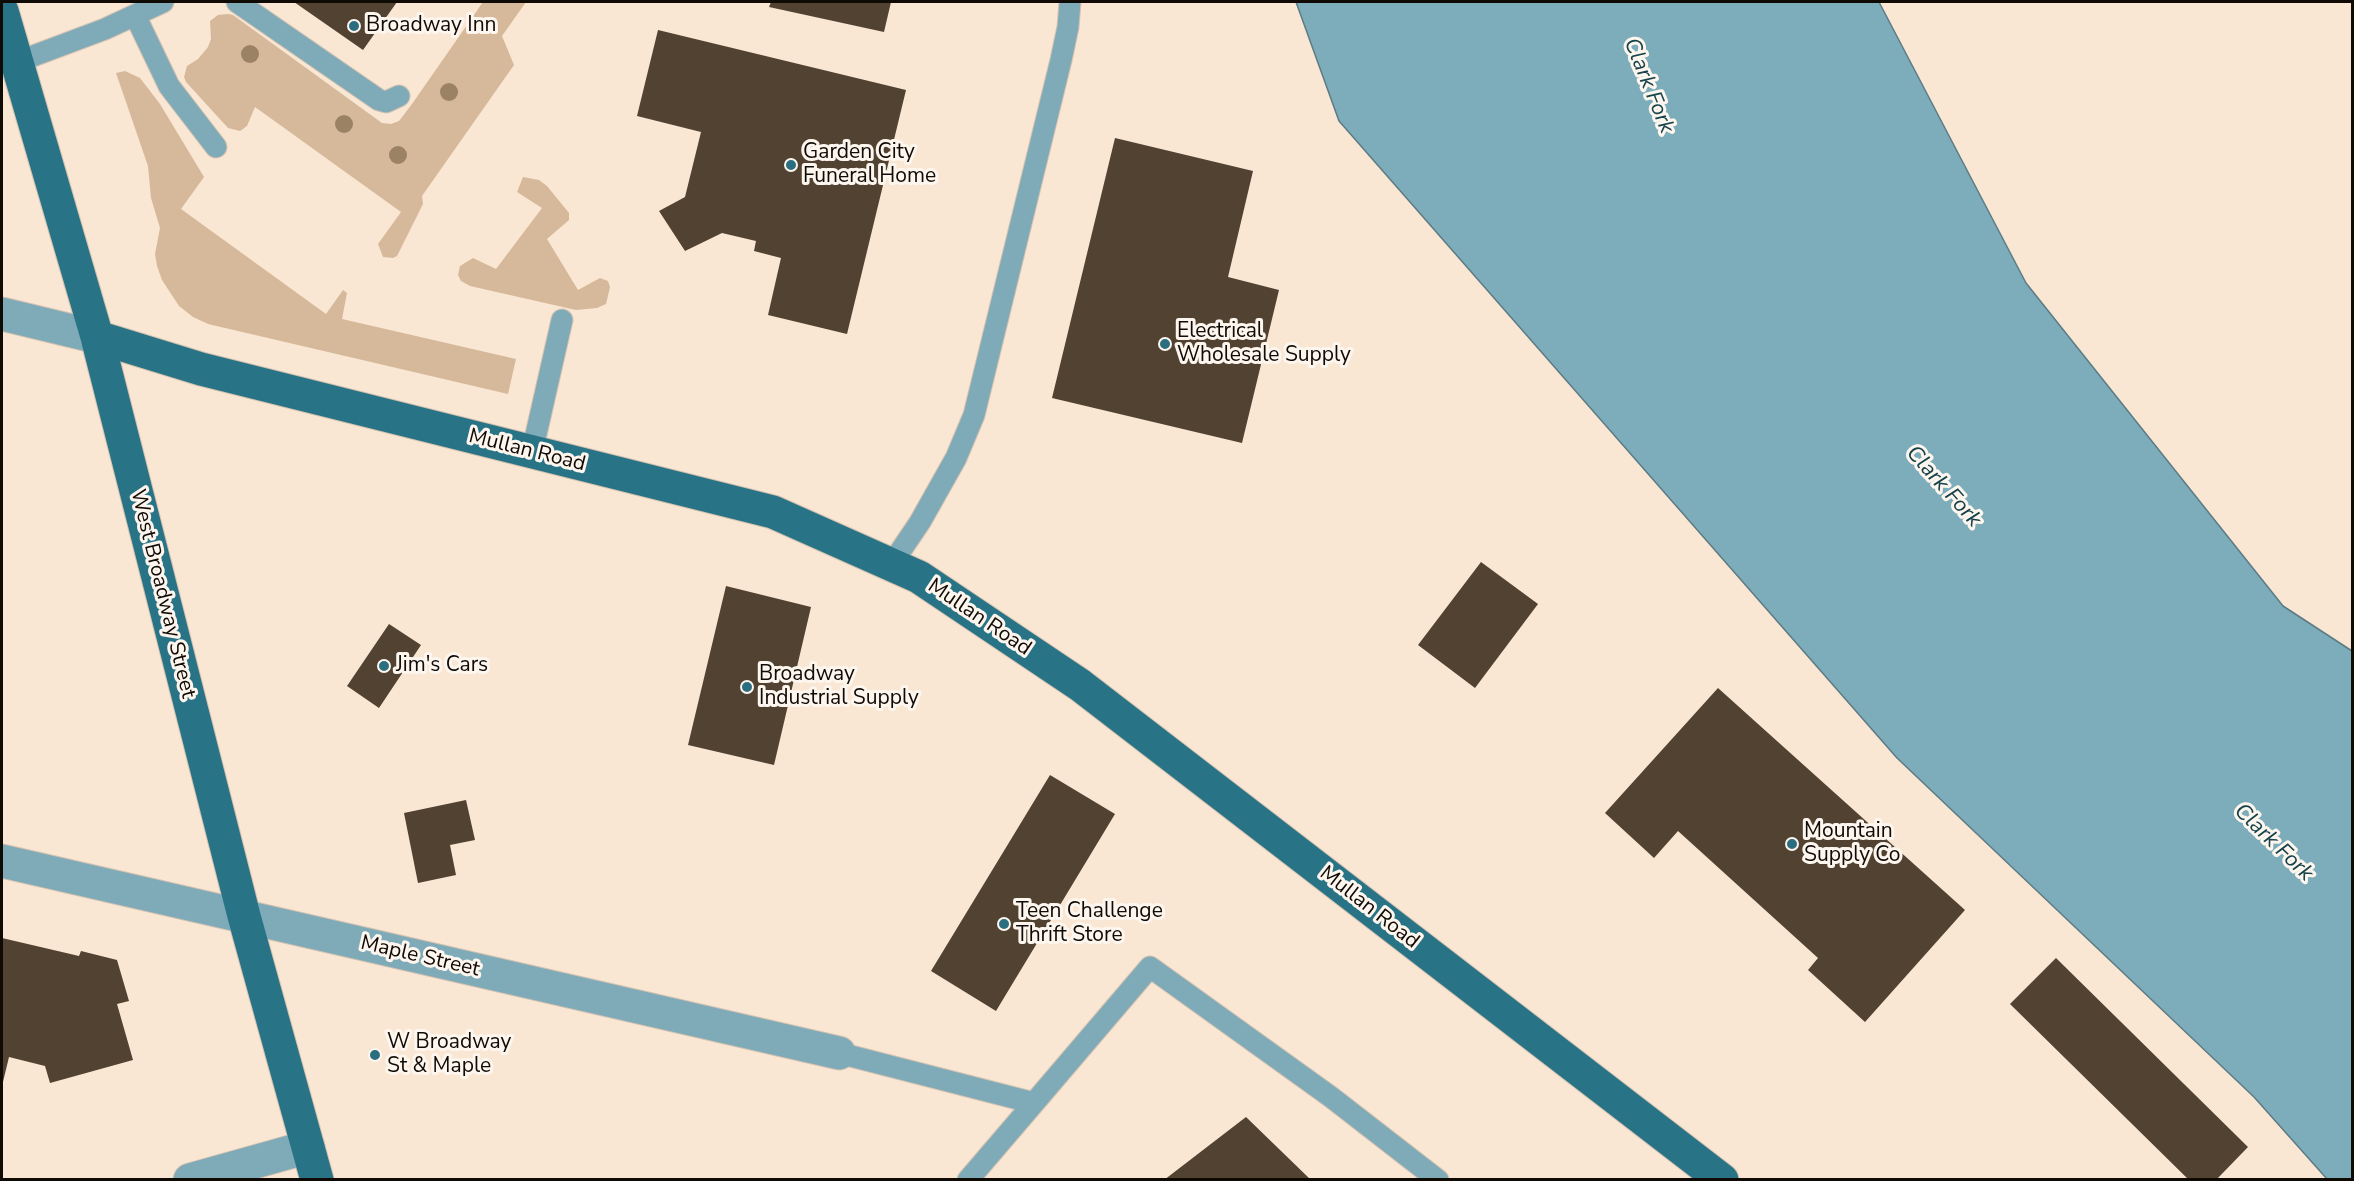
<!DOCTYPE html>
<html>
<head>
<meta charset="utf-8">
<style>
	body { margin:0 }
	#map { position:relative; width:2354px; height:1181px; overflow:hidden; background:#f9e6d3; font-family:"Nunito Sans",sans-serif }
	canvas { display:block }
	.frame { position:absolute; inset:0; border:3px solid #100a05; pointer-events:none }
</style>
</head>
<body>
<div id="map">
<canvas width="2354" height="1181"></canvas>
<div class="frame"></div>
</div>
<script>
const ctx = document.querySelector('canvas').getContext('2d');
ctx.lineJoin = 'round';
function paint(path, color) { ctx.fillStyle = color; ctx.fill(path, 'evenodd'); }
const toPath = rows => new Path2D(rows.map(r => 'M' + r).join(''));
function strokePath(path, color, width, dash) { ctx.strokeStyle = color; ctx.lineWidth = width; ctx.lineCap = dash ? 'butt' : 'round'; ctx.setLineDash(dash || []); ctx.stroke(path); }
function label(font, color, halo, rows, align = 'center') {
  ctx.font = font + ' "Nunito Sans",sans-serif'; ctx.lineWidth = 6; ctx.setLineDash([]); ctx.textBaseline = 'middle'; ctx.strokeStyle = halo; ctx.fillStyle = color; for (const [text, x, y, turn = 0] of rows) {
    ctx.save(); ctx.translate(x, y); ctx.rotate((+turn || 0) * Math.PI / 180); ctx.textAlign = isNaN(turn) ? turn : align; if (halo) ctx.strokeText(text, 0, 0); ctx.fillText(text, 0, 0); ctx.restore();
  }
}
const green = toPath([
	[483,2,526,2,502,36,514,65,422,196,423,204,397,256,393,258,383,257,378,244,401,212,255,107,247,126,240,131,228,128,186,82,184,77,187,66,198,59,208,47,211,39,210,21,218,15,228,14,233,15,382,123,391,124,399,121,412,104],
	[125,71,140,78,160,104,204,177,181,209,326,314,343,290,347,293,342,319,516,359,508,394,208,324,193,317,179,306,162,280,157,266,155,254,160,228,151,198,148,166,116,73],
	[523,177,539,180,547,186,569,213,569,220,547,239,578,290,600,278,608,281,610,287,606,304,597,308,576,310,470,286,461,281,458,275,460,266,473,258,496,269,542,208,517,192]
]);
const water = toPath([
	[1296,2,1879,2,2026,283,2283,606,2352,651,2352,1179,2327,1179,2254,1097,1897,758,1339,121,1296,2]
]);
const building = toPath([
	[294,2,397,2,363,50],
	[771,2,891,2,884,32,769,7],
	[658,30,906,90,847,334,768,315,781,258,754,251,756,241,722,233,685,251,659,211,685,197,701,132,637,116],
	[1115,138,1253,171,1228,277,1279,290,1242,443,1052,398],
	[1481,562,1538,604,1475,688,1418,645],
	[726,586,811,607,774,765,688,745],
	[389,624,421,645,379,708,347,686],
	[1718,688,1965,910,1865,1022,1808,970,1818,958,1678,831,1654,858,1605,813],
	[1050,775,1115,814,996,1011,931,971],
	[466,800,475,840,450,845,456,875,418,883,404,813],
	[2,938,79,956,81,951,117,960,129,1001,117,1004,133,1060,50,1083,45,1066,9,1057,2,1086],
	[2056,958,2248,1147,2216,1180,2189,1180,2010,1004],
	[1246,1117,1311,1180,1164,1180]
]);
const service = toPath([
	[237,2,379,100,386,102,399,96],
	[135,15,169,86,216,147],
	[17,62,105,29,163,2],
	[532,452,562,320],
	[891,565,920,522,956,458,974,415,1061,60,1068,27,1070,2],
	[839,1053,1034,1103,1150,967,1331,1097,1438,1180],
	[968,1180,1034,1103]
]);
const minor = toPath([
	[2,314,97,337],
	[2,861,839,1053],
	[190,1180,308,1147]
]);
const primary = toPath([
	[2,11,97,337,244,916,317,1180],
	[97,337,201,369,773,512,919,577,1080,685,1722,1180]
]);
const trees = [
	[250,54],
	[449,92],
	[344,124],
	[398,155]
];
const markers = [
	[354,26,6,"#2a6e7f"],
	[791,165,6,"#2a6e7f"],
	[1165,344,6,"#2a6e7f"],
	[384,666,6,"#2a6e7f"],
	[747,687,6,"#2a6e7f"],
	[1792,844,6,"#2a6e7f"],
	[1004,924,6,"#2a6e7f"],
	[375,1055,6,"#2a6e7f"]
];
const poiNames = [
	["Broadway Inn",366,26],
	["Garden City",803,153],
	["Funeral Home",803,177],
	["Electrical",1177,332],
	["Wholesale Supply",1177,356],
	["Jim's Cars",396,666],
	["Broadway",759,675],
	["Industrial Supply",759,699],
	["Mountain",1804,832],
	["Supply Co",1804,856],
	["Teen Challenge",1016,912],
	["Thrift Store",1016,936],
	["W Broadway",387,1043],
	["St & Maple",387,1067]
];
const streetNames = [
	["Mullan Road",527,451,14],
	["West Broadway Street",162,594,76],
	["Mullan Road",979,618,34],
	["Mullan Road",1369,908,38],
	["Maple Street",420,957,13]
];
const waterNames = [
	["Clark Fork",1648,86,68],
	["Clark Fork",1943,487,48],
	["Clark Fork",2273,843,44]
];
paint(green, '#d6b99a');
paint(water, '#7dacba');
strokePath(water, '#5c7b84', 1.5);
paint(building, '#514231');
strokePath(service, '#d4c3b2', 23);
strokePath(minor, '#d4c3b2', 35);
strokePath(primary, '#d4c3b2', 35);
strokePath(service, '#7fabb8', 21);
strokePath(minor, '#7fabb8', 33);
strokePath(primary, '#287385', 33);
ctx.fillStyle = '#9b8264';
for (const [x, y] of trees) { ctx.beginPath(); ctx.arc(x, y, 9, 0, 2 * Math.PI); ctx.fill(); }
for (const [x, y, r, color] of markers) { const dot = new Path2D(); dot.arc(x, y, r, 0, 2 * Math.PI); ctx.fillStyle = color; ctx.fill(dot); strokePath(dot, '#fdf6ee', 2); }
label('21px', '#100a05', '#fdf6ee', poiNames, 'left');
label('21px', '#100a05', '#fdf6ee', streetNames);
label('italic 22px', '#16424c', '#fdf6ee', waterNames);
</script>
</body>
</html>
